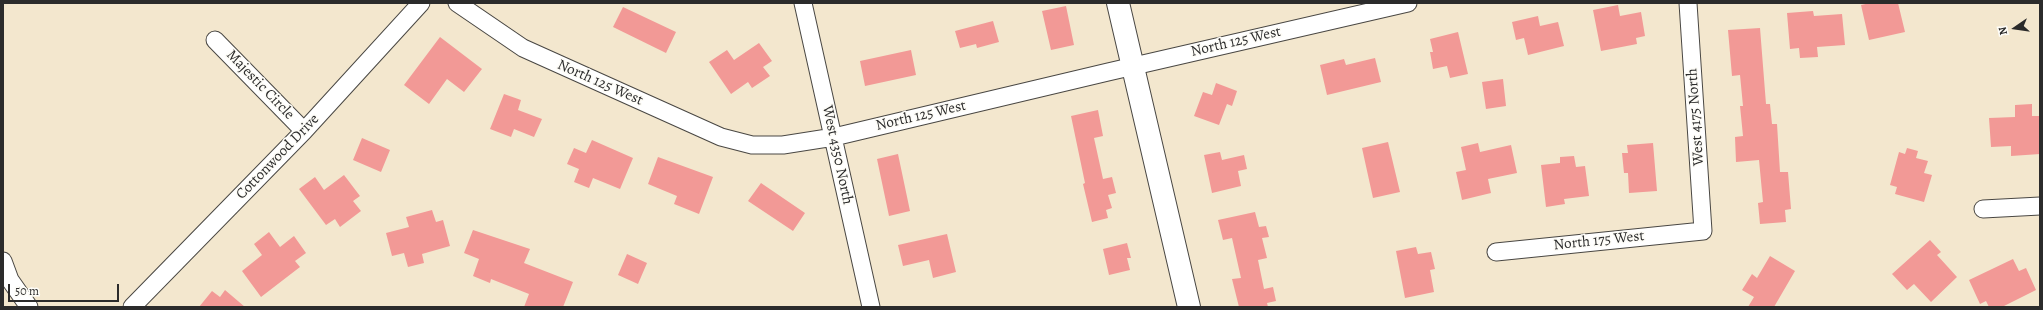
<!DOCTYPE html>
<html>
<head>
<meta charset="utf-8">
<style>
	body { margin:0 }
	#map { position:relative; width:2043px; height:310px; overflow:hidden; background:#f3e7ce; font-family:Alegreya,serif }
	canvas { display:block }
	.frame { position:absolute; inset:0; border:4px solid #2b2b2b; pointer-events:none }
	.north { position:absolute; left:1995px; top:8px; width:40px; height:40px; -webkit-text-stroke:3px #fdfcf7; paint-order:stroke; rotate:257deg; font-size:11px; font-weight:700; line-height:16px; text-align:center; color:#2b2b2b }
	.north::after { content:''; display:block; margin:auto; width:14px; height:18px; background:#2b2b2b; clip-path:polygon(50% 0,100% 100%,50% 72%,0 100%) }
	.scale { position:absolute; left:8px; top:284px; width:111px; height:18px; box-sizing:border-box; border:2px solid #2b2b2b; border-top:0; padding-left:5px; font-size:12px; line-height:14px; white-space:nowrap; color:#2b2b2b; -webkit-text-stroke:3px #fdfcf7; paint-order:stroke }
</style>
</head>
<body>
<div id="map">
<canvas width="2043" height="310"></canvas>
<div class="frame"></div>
<div class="north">N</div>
<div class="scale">50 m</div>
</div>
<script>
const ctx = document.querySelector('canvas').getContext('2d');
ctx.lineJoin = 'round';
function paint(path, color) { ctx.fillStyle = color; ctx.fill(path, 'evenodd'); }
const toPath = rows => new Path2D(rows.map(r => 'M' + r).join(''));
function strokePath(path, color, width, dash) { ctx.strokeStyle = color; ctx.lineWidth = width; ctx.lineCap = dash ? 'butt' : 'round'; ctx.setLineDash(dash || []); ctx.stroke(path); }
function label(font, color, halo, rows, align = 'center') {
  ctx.font = font + ' Alegreya,serif'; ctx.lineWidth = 3; ctx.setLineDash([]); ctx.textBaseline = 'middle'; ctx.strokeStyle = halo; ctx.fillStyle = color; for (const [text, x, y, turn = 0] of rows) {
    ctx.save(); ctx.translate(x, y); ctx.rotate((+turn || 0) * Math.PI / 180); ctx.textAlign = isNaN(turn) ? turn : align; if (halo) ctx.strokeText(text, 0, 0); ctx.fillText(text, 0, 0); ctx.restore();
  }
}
const building = toPath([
	[1870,3,1898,3,1905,32,1869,40,1861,5],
	[1618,5,1620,16,1641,12,1645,36,1636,38,1637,44,1601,51,1593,10],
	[1066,6,1074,45,1051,50,1042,11],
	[623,7,676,32,666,53,613,27],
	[1813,11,1814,16,1842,14,1845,45,1817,47,1818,57,1800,58,1799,48,1790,49,1787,13],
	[1538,16,1540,26,1558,22,1564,46,1528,55,1524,38,1516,40,1512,22],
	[993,21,999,42,977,48,976,44,960,48,955,31],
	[1760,28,1766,104,1770,104,1772,124,1777,124,1780,172,1788,172,1791,209,1785,210,1786,222,1760,224,1758,203,1763,202,1759,160,1736,162,1735,137,1743,136,1740,106,1743,106,1740,75,1732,76,1728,30],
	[1458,32,1468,74,1450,78,1447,66,1433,69,1430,52,1433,52,1430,39],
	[440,37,482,69,464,92,447,79,429,104,404,85],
	[759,43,772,61,763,67,770,76,752,88,748,82,731,94,709,62,727,50,734,60],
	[911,50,916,75,865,86,860,61],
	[1375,58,1381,82,1327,95,1320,65,1344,59,1346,65],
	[1503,79,1506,106,1486,109,1482,82],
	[1216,83,1237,91,1232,106,1227,104,1219,125,1194,116,1203,92,1212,95],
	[504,94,521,100,518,110,542,119,534,137,514,129,511,137,490,129],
	[2032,104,2032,116,2040,116,2040,154,2011,156,2011,146,1991,147,1989,118,2015,117,2015,105],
	[1098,110,1103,136,1094,138,1103,179,1112,177,1116,193,1108,195,1112,208,1106,210,1108,218,1092,222,1083,184,1085,183,1071,116],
	[362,138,390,150,381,172,353,160],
	[592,140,633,158,620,189,593,178,589,188,574,182,579,169,567,164,574,148,586,153],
	[1388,142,1400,192,1373,198,1362,148],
	[1478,143,1480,152,1511,145,1517,173,1488,179,1491,193,1462,200,1456,172,1466,170,1461,147],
	[1653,143,1657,191,1629,193,1628,173,1624,173,1622,153,1628,153,1627,145],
	[1907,148,1918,151,1916,158,1928,161,1924,173,1932,175,1924,202,1895,194,1897,187,1890,185,1899,152,1905,154],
	[1220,152,1222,160,1244,155,1247,169,1238,171,1241,186,1212,193,1204,155],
	[898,154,910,211,889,216,877,159],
	[1574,156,1576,167,1585,166,1589,196,1564,199,1565,204,1546,207,1541,165,1560,163,1560,157],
	[658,157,713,177,699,214,674,204,677,196,648,184],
	[344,175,360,196,353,201,361,211,340,227,335,219,326,225,299,189,315,177,324,190],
	[761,183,805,213,793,231,748,201],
	[432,210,436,222,443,220,450,246,422,254,424,263,408,267,404,253,392,256,386,233,409,227,406,217],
	[1255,212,1259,227,1266,226,1269,237,1262,238,1267,258,1258,260,1264,289,1273,287,1276,301,1267,303,1268,307,1239,307,1232,279,1241,278,1232,238,1223,240,1218,220],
	[473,230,530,249,524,263,573,282,563,307,524,307,529,294,491,279,490,283,473,276,479,259,464,253],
	[269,232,280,247,294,236,306,253,295,261,300,267,261,297,242,271,262,255,254,244],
	[947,234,956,272,933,278,929,260,903,266,898,245],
	[1930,240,1941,252,1937,255,1957,277,1931,302,1914,284,1907,290,1892,274],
	[1127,243,1131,258,1127,258,1130,270,1109,275,1103,249],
	[1416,247,1418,254,1431,252,1435,269,1430,270,1434,292,1405,298,1396,251],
	[627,254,647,263,638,284,618,275],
	[1770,256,1795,271,1774,307,1748,307,1754,297,1742,290,1752,274,1757,278],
	[2013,259,2019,271,2026,268,2036,290,2002,307,1989,307,1986,301,1980,304,1969,280],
	[225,290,245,307,199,307,212,291,220,297]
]);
const street = toPath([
	[457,3,523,48,721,137,752,145,783,145,834,137,1108,72,1408,3],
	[803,3,871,307],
	[215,40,304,131],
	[1983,209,2040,206],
	[1496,252,1703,231,1688,3],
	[3,261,10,280,29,307],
	[132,307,304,131,421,3]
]);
const secondary = toPath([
	[1118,3,1189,307]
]);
const streetNames = [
	["North 125 West",1236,42,-13],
	["North 125 West",600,83,24],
	["Majestic Circle",260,85,46],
	["North 125 West",921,116,-13],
	["West 4175 North",1696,117,-94],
	["West 4350 North",837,155,78],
	["Cottonwood Drive",278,157,-46],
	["North 175 West",1599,241,-6]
];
paint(building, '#f29996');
strokePath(street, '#494743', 19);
strokePath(secondary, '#494743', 24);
strokePath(street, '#fff', 17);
strokePath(secondary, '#fff', 22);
label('15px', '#2b2b2b', '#fdfcf7', streetNames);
</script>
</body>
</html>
